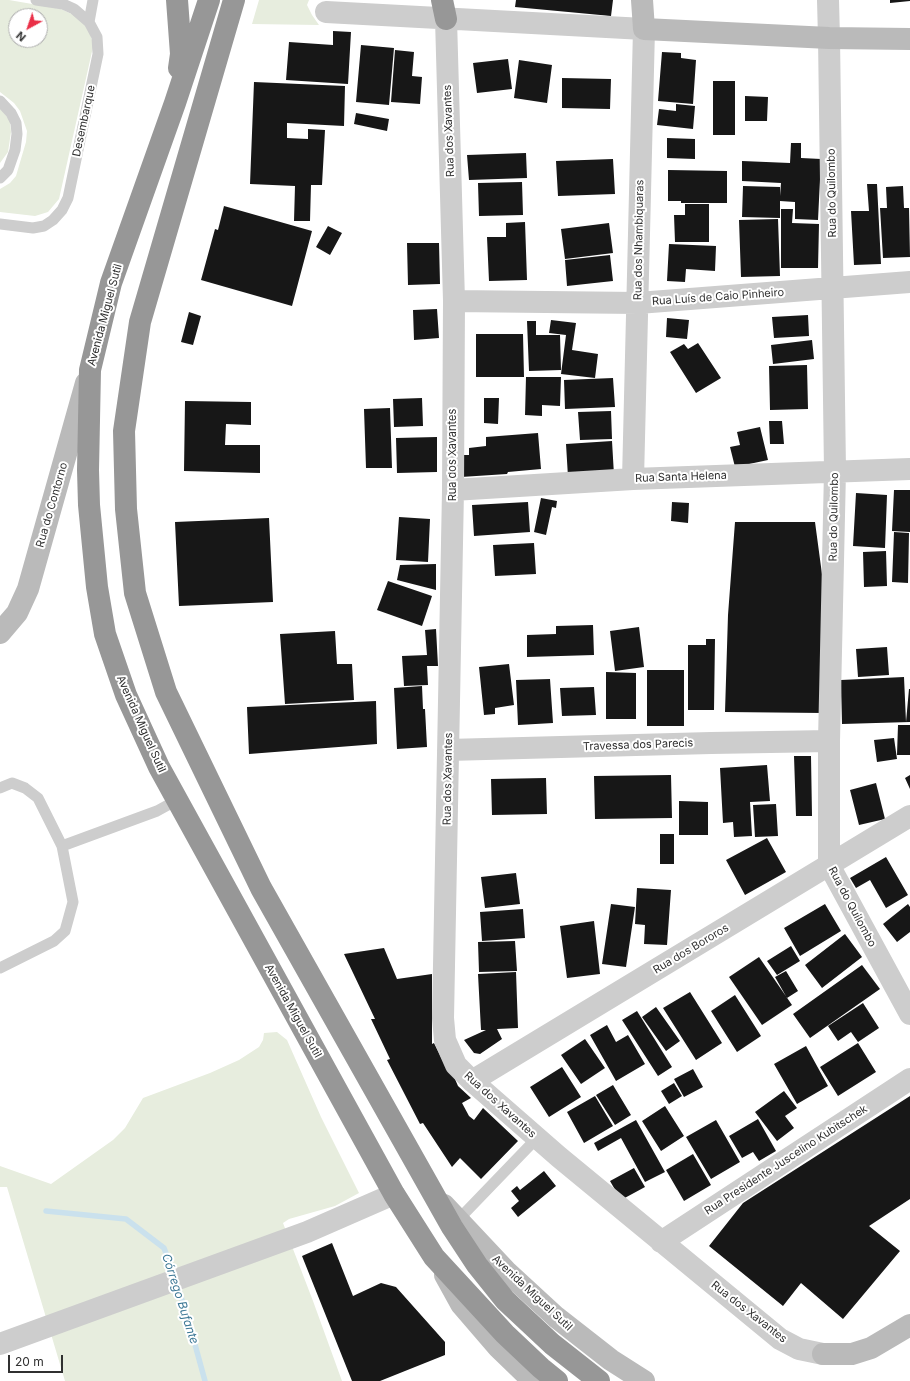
<!DOCTYPE html>
<html>
<head>
<meta charset="utf-8">
<style>
	body { margin:0 }
	#map { position:relative; width:910px; height:1381px; overflow:hidden; background:#fff; font-family:Inter,sans-serif }
	canvas { display:block }
	.north { position:absolute; left:8px; top:8px; width:40px; height:40px; box-sizing:border-box; background:#fff; border:1px solid #acacac; border-radius:50%; rotate:220deg; font-size:11px; font-weight:700; line-height:16px; text-align:center; color:#303030 }
	.north::after { content:''; display:block; margin:auto; width:14px; height:18px; background:#ea2f47; clip-path:polygon(50% 0,100% 100%,50% 72%,0 100%) }
	.scale { position:absolute; left:8px; top:1355px; width:55px; height:18px; box-sizing:border-box; border:2px solid #303030; border-top:0; padding-left:5px; font-size:12px; line-height:14px; white-space:nowrap; color:#303030; -webkit-text-stroke:3px #fff; paint-order:stroke }
</style>
</head>
<body>
<div id="map">
<canvas width="910" height="1381"></canvas>
<div class="north">N</div>
<div class="scale">20 m</div>
</div>
<script>
const ctx = document.querySelector('canvas').getContext('2d');
ctx.lineJoin = 'round';
function paint(path, color) { ctx.fillStyle = color; ctx.fill(path, 'evenodd'); }
const toPath = rows => new Path2D(rows.map(r => 'M' + r).join(''));
function strokePath(path, color, width, dash) { ctx.strokeStyle = color; ctx.lineWidth = width; ctx.lineCap = dash ? 'butt' : 'round'; ctx.setLineDash(dash || []); ctx.stroke(path); }
function label(font, color, halo, rows, align = 'center') {
  ctx.font = font + ' Inter,sans-serif'; ctx.lineWidth = 4; ctx.setLineDash([]); ctx.textBaseline = 'middle'; ctx.strokeStyle = halo; ctx.fillStyle = color; for (const [text, x, y, turn = 0] of rows) {
    ctx.save(); ctx.translate(x, y); ctx.rotate((+turn || 0) * Math.PI / 180); ctx.textAlign = isNaN(turn) ? turn : align; if (halo) ctx.strokeText(text, 0, 0); ctx.fillText(text, 0, 0); ctx.restore();
  }
}
const green = toPath([
	[0,0,9,0,61,9,78,17,89,30,92,40,93,47,59,199,48,212,35,216,0,212,0,189,10,183,16,176,26,142,27,131,20,111,14,103,0,92],
	[16,16,40,16,40,40,16,40],
	[259,0,309,0,307,5,312,15,319,25,252,24],
	[0,107,10,121,11,132,8,152,0,163],
	[277,1032,287,1040,321,1117,359,1193,335,1206,289,1219,283,1223,313,1301,342,1381,65,1381,7,1187,0,1187,0,1166,51,1184,113,1140,125,1128,143,1098,210,1073,239,1060,259,1047,263,1040,264,1033]
]);
const stream = toPath([
	[46,1211,126,1219,164,1248,174,1275],
	[177,1284,188,1319,205,1381]
]);
const building = toPath([
	[516,0,613,0,611,16,515,7],
	[890,0,910,0,910,1,890,3],
	[333,31,351,32,348,84,286,80,289,42,333,45],
	[361,45,394,48,389,105,356,102],
	[395,50,414,52,412,76,422,77,420,104,391,102],
	[662,52,681,53,681,58,696,60,693,104,658,101],
	[508,59,512,89,477,93,473,63],
	[519,60,552,65,547,103,514,98],
	[562,78,611,79,610,109,562,108],
	[713,81,735,81,735,135,713,135],
	[254,82,345,86,344,126,287,123,287,138,308,139,308,129,325,130,322,185,311,185,310,221,294,221,295,186,250,184],
	[745,96,768,97,767,121,745,121],
	[676,104,695,106,693,129,657,125,659,109,676,111],
	[356,113,389,119,387,131,354,124],
	[667,138,695,139,695,159,667,158],
	[791,143,801,143,801,158,821,159,818,220,795,219,795,202,780,201,780,218,742,217,743,186,780,187,780,196,781,183,742,181,742,161,790,163],
	[526,153,527,178,469,180,467,155],
	[613,159,615,194,558,196,556,161],
	[668,170,727,171,727,203,681,203,681,201,668,201],
	[522,182,523,215,479,216,478,183],
	[867,184,877,184,881,264,854,265,851,211,869,211],
	[903,186,904,208,909,208,910,257,883,258,880,208,887,208,886,187],
	[685,204,709,204,709,242,675,242,674,215,685,215],
	[224,206,312,231,292,306,201,280,215,229,218,230],
	[781,209,793,209,792,223,819,224,818,268,781,268],
	[778,219,780,276,741,277,739,220],
	[525,222,527,280,489,281,487,237,506,237,506,223],
	[609,223,613,253,565,259,561,229],
	[328,226,342,233,330,255,316,247],
	[407,243,439,243,440,284,408,285],
	[669,244,716,246,715,271,686,269,685,282,667,281],
	[610,255,613,281,567,286,565,260],
	[437,309,439,338,414,340,413,310],
	[189,312,201,316,193,345,181,342],
	[808,315,809,336,774,338,772,317],
	[667,318,689,320,687,339,666,337],
	[551,320,576,323,572,350,598,354,595,378,561,374,566,335,549,333],
	[527,321,536,321,536,335,560,335,561,370,529,371],
	[476,334,523,334,524,377,476,377],
	[812,340,814,359,773,364,771,345],
	[698,343,721,378,696,393,670,352,684,344,688,349],
	[807,365,808,409,770,410,769,366],
	[526,377,561,377,560,406,542,405,542,416,525,415],
	[613,378,615,407,565,409,564,380],
	[422,398,423,426,394,427,393,399],
	[484,398,499,398,498,424,484,423],
	[185,401,251,402,251,425,226,424,225,445,260,445,260,473,184,471],
	[390,408,392,468,366,468,364,409],
	[611,411,612,439,580,440,578,412],
	[769,421,782,421,784,444,770,444],
	[760,427,768,460,735,467,730,447,740,445,737,432],
	[538,433,541,469,508,472,507,474,461,477,459,455,469,455,469,448,486,446,486,437],
	[437,437,437,472,397,473,396,438],
	[612,441,614,475,568,477,566,444],
	[894,490,910,490,910,532,892,531],
	[856,493,887,495,885,548,853,546],
	[541,498,557,501,556,508,552,507,546,535,534,532],
	[528,502,530,532,474,536,472,505],
	[672,502,689,503,688,523,671,521],
	[399,517,430,519,428,562,396,560],
	[269,518,273,602,179,606,175,522],
	[735,522,815,522,828,619,823,713,725,712,728,615],
	[894,532,909,533,908,583,892,582],
	[534,543,536,574,495,576,493,545],
	[886,551,887,586,864,587,863,552],
	[436,564,436,590,397,580,400,565],
	[388,581,432,596,422,626,377,610],
	[593,625,594,655,527,657,527,635,556,634,556,626],
	[639,627,644,667,615,671,610,631],
	[436,629,438,666,427,666,428,685,404,686,402,656,427,655,425,630],
	[335,631,337,664,352,664,354,700,285,704,280,634],
	[706,639,715,639,714,710,688,710,688,645,706,645],
	[887,647,889,675,858,677,856,649],
	[509,664,514,705,495,708,495,714,484,715,479,667],
	[647,670,684,670,684,726,647,726],
	[606,672,636,673,636,719,606,719],
	[904,677,906,722,909,689,910,689,910,722,842,724,841,680],
	[550,679,553,723,518,725,516,680],
	[422,686,423,709,425,709,427,747,397,749,394,688],
	[594,687,596,715,562,716,560,688],
	[376,701,377,744,249,754,247,707],
	[898,725,910,725,910,755,897,755],
	[894,738,897,759,877,762,874,740],
	[794,756,811,756,812,816,796,816],
	[767,765,770,801,750,802,752,836,734,837,733,822,723,823,720,768],
	[671,775,672,818,595,819,594,776],
	[910,775,910,789,905,778],
	[546,778,547,814,492,815,491,779],
	[876,783,885,819,859,825,850,790],
	[679,801,708,802,708,835,679,835],
	[776,804,778,836,755,837,753,805],
	[660,834,674,834,674,864,660,864],
	[767,838,786,872,745,895,726,860],
	[886,857,908,895,886,908,870,880,856,888,850,878],
	[516,873,520,904,485,908,481,877],
	[637,888,671,890,667,945,644,944,645,925,635,924],
	[611,904,635,907,626,967,602,964],
	[825,904,841,931,800,956,784,928],
	[908,904,910,907,910,932,897,942,883,924],
	[523,909,525,938,482,941,480,912],
	[594,921,600,974,567,978,560,926],
	[845,934,862,957,822,988,805,965],
	[515,941,517,971,479,972,478,942],
	[791,946,800,961,777,975,767,961],
	[384,948,397,979,432,974,432,1044,434,1043,445,1065,448,1063,458,1086,471,1098,462,1103,469,1116,474,1120,483,1108,518,1141,481,1179,460,1158,452,1167,423,1123,420,1124,387,1060,390,1059,371,1019,375,1019,344,954],
	[759,957,792,1005,762,1025,729,977],
	[862,965,880,989,810,1038,793,1014],
	[786,971,798,991,787,998,775,977],
	[516,972,518,1028,497,1029,502,1039,480,1054,474,1053,464,1040,486,1030,481,1030,478,974],
	[690,992,722,1043,696,1060,663,1008],
	[735,995,761,1036,737,1052,711,1011],
	[863,1003,879,1028,858,1042,851,1032,838,1041,828,1026],
	[656,1007,680,1041,666,1051,642,1017],
	[637,1011,672,1067,658,1076,622,1020],
	[607,1025,616,1042,628,1035,645,1064,616,1081,590,1035],
	[585,1039,605,1068,581,1084,561,1055],
	[858,1043,876,1072,838,1096,820,1067],
	[806,1046,828,1086,797,1104,774,1064],
	[562,1067,581,1097,549,1117,530,1087],
	[693,1069,703,1087,684,1097,674,1079],
	[674,1083,682,1096,669,1104,661,1091],
	[613,1085,631,1115,615,1125,596,1095],
	[784,1091,797,1108,785,1116,794,1128,777,1141,755,1112],
	[595,1096,613,1126,584,1143,567,1112],
	[910,1096,910,1199,869,1226,900,1251,843,1319,801,1283,783,1306,709,1246,743,1203],
	[665,1106,684,1136,661,1151,642,1121],
	[758,1119,776,1151,759,1161,753,1152,742,1158,729,1136],
	[636,1120,665,1172,645,1182,621,1138,598,1151,594,1143],
	[716,1120,740,1162,711,1179,686,1137],
	[693,1154,711,1185,684,1201,666,1170],
	[634,1168,645,1187,621,1200,610,1181],
	[544,1171,556,1186,518,1217,511,1208,519,1201,511,1191,517,1186,520,1190],
	[332,1243,353,1296,381,1283,396,1287,445,1342,445,1355,380,1381,352,1381,302,1256]
]);
const lane = toPath([
	[89,22,93,0],
	[0,101,11,113,16,123,17,134,15,150,8,170,0,178],
	[0,224,33,228,44,226,53,220,62,210,68,198,98,54,97,37,89,22,74,9,63,4,36,0],
	[0,788,12,783,25,788,38,798,62,846,73,902,65,931,54,941,0,968],
	[62,846,157,811,177,800],
	[458,1220,537,1138]
]);
const street = toPath([
	[828,0,829,38,835,471,829,741,829,865,910,1014],
	[326,12,644,29,633,479],
	[446,19,454,301,453,490,443,1018,445,1040,456,1065,472,1081,559,1157,780,1339,799,1349,823,1354],
	[454,301,638,303,910,282],
	[453,490,633,479,910,469],
	[448,750,711,743,829,741],
	[472,1081,910,816],
	[661,1242,910,1079],
	[0,1344,307,1232,394,1194]
]);
const secondary = toPath([
	[642,0,644,29,829,38,910,39],
	[0,633,17,613,28,589,86,383],
	[444,1205,506,1271,556,1317,611,1360,644,1381],
	[445,1275,461,1304,498,1347,533,1381],
	[823,1354,852,1354,871,1348,910,1325]
]);
const highway = toPath([
	[177,0,181,54,179,68],
	[209,0,175,103,111,283,90,370,88,470,89,505,97,587,105,634,126,695,159,767,394,1194,434,1257,505,1334,541,1368,557,1381],
	[234,0,140,322,124,431,126,509,135,593,166,692,261,888,452,1227,477,1265,505,1300,552,1344,599,1381],
	[442,0,446,19]
]);
const streetNames = [
	["Desembarque",84,121,-78],
	["Rua dos Xavantes",449,131,-92],
	["Rua do Quilombo",832,193,-91],
	["Rua dos Nhambiquaras",639,240,-89],
	["Rua Luís de Caio Pinheiro",718,297,-4],
	["Avenida Miguel Sutil",105,315,-75],
	["Rua dos Xavantes",453,455,-90],
	["Rua Santa Helena",681,477,-2],
	["Rua do Contorno",52,505,-74],
	["Rua do Quilombo",834,517,-89],
	["Avenida Miguel Sutil",141,724,66],
	["Travessa dos Parecis",638,745,-2],
	["Rua dos Xavantes",448,779,-89],
	["Rua do Quilombo",852,907,62],
	["Rua dos Bororos",691,949,-31],
	["Avenida Miguel Sutil",293,1011,61],
	["Rua dos Xavantes",500,1105,42],
	["Rua Presidente Juscelino Kubitschek",786,1160,-33],
	["Avenida Miguel Sutil",532,1293,43],
	["Rua dos Xavantes",749,1312,38]
];
const waterNames = [
	["Córrego Bufante",180,1299,72]
];
paint(green, '#e7edde');
strokePath(stream, '#cae1ed', 5.5);
paint(building, '#171717');
strokePath(lane, '#cdcdcd', 11);
strokePath(street, '#cdcdcd', 22);
strokePath(secondary, '#bababa', 22);
strokePath(highway, '#979797', 22);
label('11px', '#303030', '#fff', streetNames);
label('italic 12px', '#3b7795', '#fff', waterNames);
</script>
</body>
</html>
